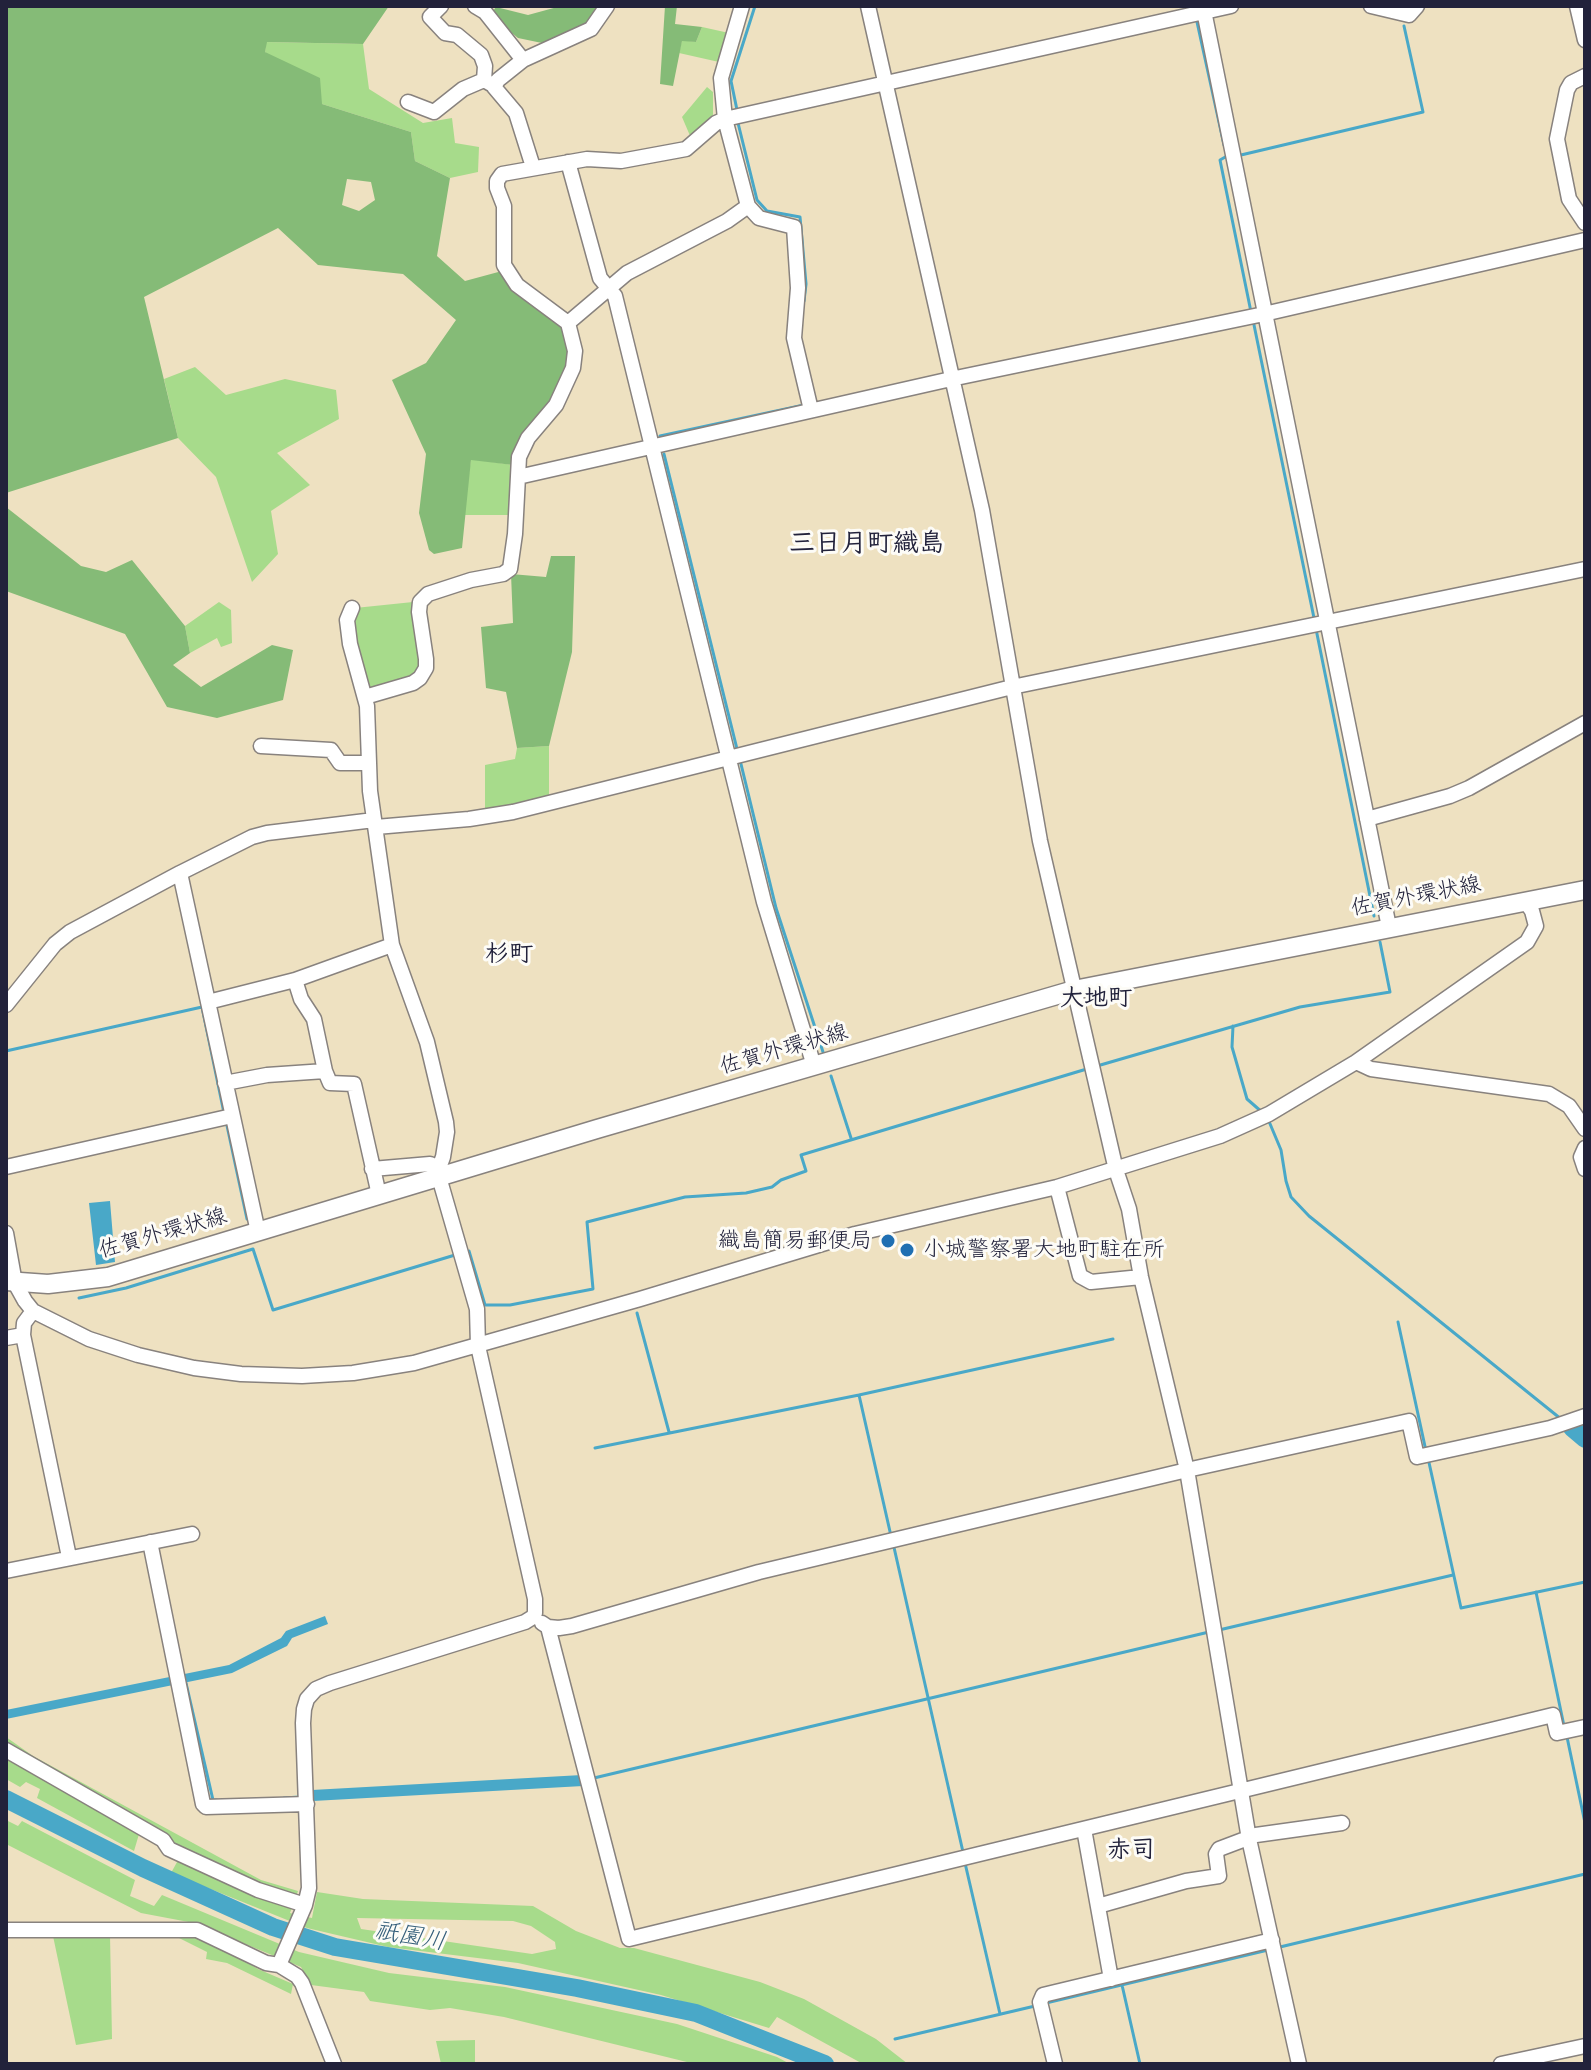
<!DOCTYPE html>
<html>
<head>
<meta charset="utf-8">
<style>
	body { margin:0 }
	#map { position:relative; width:1591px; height:2070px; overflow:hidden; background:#eee1c1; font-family:Sriracha,sans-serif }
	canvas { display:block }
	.frame { position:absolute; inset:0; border:8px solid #22223b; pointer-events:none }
</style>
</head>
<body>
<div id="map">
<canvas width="1591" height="2070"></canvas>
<div class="frame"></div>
</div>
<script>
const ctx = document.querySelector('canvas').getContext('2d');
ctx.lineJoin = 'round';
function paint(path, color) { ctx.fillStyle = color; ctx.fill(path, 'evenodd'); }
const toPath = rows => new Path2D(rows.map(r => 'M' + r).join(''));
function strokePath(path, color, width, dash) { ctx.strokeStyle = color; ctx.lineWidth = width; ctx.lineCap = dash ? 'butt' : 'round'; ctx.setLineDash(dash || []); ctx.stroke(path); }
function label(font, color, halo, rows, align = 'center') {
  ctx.font = font + ' Sriracha,"Klee One",sans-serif'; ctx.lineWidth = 6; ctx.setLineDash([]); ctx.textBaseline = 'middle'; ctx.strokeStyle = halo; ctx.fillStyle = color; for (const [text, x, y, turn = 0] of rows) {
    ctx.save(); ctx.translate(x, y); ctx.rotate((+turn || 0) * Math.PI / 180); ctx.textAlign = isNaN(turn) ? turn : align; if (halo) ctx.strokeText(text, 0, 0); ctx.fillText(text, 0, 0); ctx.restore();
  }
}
const green = toPath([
	[702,27,729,33,719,62,679,53,682,40,696,42],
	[266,42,363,44,369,89,423,123,452,118,455,143,479,147,478,172,450,178,415,161,411,132,322,104,265,52],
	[707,87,713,92,713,115,691,138,682,117],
	[195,367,226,395,285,379,336,390,339,419,277,453,310,485,271,511,278,554,252,582,216,477,178,438,164,379],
	[471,459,513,465,511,515,463,515],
	[219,602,231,610,232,643,221,647,217,638,190,653,185,626],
	[413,602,422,662,416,677,367,693,351,625,355,608],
	[549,746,549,796,485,812,485,765,515,759,517,748],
	[6,1737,33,1756,261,1880,298,1891,290,1913,312,1918,317,1892,363,1899,533,1906,576,1931,620,1948,634,1948,760,1982,804,1999,876,2039,908,2064,863,2064,777,2017,769,2028,661,1995,518,1963,388,1947,307,1928,171,1873,182,1853,142,1824,134,1851,37,1798,40,1789,26,1782,20,1787,6,1779],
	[357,1918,513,1921,531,1926,555,1942,556,1949,532,1954,361,1929],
	[6,1820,18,1826,22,1821,135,1880,130,1896,154,1906,162,1895,299,1952,389,1973,505,1987,677,2024,777,2057,790,2064,695,2064,504,2017,450,2008,430,2010,370,2001,364,1992,311,1985,301,1967,194,1923,141,1913,6,1844],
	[110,1935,112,2039,76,2045,53,1936],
	[175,1936,194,1936,216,1944,258,1969,293,1984,291,1994,227,1963,206,1959,207,1952],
	[475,2040,475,2064,441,2064,436,2041]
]);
const forest = toPath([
	[6,6,389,6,363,44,267,42,265,52,320,78,322,104,411,132,415,161,450,178,437,256,465,281,502,271,558,320,570,351,564,380,513,465,471,460,462,548,434,554,429,550,419,513,426,454,392,380,426,363,456,320,403,274,318,265,278,228,144,297,178,438,6,493],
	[347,179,371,182,375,200,359,211,342,205],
	[561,6,598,6,590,21,542,43,518,38,490,15,496,7,528,15],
	[665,6,677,6,675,24,702,27,696,42,682,41,673,86,660,84],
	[6,507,81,566,106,572,132,560,185,626,190,653,173,665,201,687,272,645,293,650,283,700,217,718,167,707,125,634,6,591],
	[551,556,575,556,572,652,549,746,517,748,506,692,486,688,481,627,513,623,511,574,546,577]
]);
const water = toPath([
	[110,1201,115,1262,96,1265,89,1203],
	[325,1616,328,1624,292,1638,287,1646,232,1673,6,1719,6,1710,229,1665,281,1638,286,1631],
	[582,1775,583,1786,313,1801,312,1790]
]);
const stream = toPath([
	[1197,22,1224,145],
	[737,110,731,81,755,6],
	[738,123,757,200,767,211,800,217,806,284,804,301],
	[1241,155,1423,112,1404,26],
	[1227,156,1220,160,1251,312],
	[1253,320,1314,618],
	[660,436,804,405],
	[664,454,738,753],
	[1316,629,1374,916],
	[740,760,776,908,823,1052],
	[1233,1026,1232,1047,1247,1099,1263,1113],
	[6,1051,202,1007,224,1113],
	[1097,1066,1300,1007,1390,992,1380,942],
	[831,1076,851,1138],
	[1268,1119,1281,1150,1286,1181,1291,1197,1309,1216,1561,1419],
	[226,1121,247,1219],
	[467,1252,469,1251,485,1305,510,1305,593,1289,587,1222,685,1197,746,1193,772,1187,781,1180,806,1171,801,1155,1090,1068],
	[79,1298,126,1288,253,1249,273,1310,455,1255],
	[637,1313,669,1432],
	[1398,1322,1426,1451],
	[859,1395,891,1536],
	[595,1448,859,1395,1113,1339],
	[1428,1458,1461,1608,1585,1582],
	[893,1543,963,1852],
	[1536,1592,1564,1726],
	[1219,1630,1453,1575],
	[186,1683,213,1800,217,1800],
	[1567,1737,1585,1823],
	[594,1778,1209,1632],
	[284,1798,299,1797],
	[965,1863,1000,2014],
	[1280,1947,1585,1874],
	[1122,1985,1140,2064],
	[1046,2003,1268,1950],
	[895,2039,1035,2006]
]);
const river = toPath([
	[1572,1428,1585,1439],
	[6,1799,143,1868,273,1927,335,1947,577,1988,696,2013,825,2064]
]);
const minor = toPath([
	[441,6,430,17,445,33,457,35,481,55,485,66,484,80],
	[475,6,485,12,523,60],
	[742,6,721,78,725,119,748,206,759,218,794,227,798,288,794,338,811,410],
	[868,6,982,510,1040,841,1116,1170,1129,1209,1141,1277,1187,1470,1249,1839,1299,2064],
	[1203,6,1389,927],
	[1371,6,1409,15,1417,6],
	[1577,6,1585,40],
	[1585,76,1571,83,1567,90,1557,139,1569,199,1585,223],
	[408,102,434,112,463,89,484,80,491,84],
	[568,162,600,278,615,296,764,902,814,1066],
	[533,167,516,113,494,87,498,80,523,60,591,29,607,6],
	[568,323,627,273,727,221,748,206],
	[518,477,951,379,1264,314,1585,240],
	[365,697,413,683,420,678,426,668,426,659,419,612,420,602,428,594,471,580,503,574,510,569,515,534,519,457,528,438,556,405,573,368,575,351,568,323,517,285,504,265,504,206,497,188,497,181,502,174,587,159,621,161,686,149,716,123,725,119,1231,6],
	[261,746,331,750,340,763,368,763],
	[1367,819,1450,796,1469,788,1585,723],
	[376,827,469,819,513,812,1012,687,1585,569],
	[180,873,258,1232],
	[295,980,301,999,314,1019,325,1071,330,1083,354,1084,379,1195],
	[208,1002,295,980,392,945],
	[6,1005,55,944,70,932,180,873,252,837,267,833,374,820],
	[1356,1062,1371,1069,1549,1094,1569,1106,1585,1129],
	[225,1083,267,1075,325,1071],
	[1585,1148,1581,1157,1585,1169],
	[6,1167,232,1116],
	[372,1169,430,1164,439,1168],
	[1057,1187,1080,1276,1091,1282,1141,1277],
	[6,1233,15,1283,25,1301,33,1311,89,1339,138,1355,194,1368,241,1374,302,1376,353,1373,414,1363,640,1299,855,1234,1057,1187,1220,1136,1269,1114,1356,1062,1527,942,1536,926,1532,911,1525,901],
	[33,1311,24,1323,23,1335,69,1557],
	[6,1338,23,1335],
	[150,1542,203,1804,206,1807,307,1804],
	[6,1571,192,1534],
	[542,1623,548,1627,559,1628,572,1626,759,1572,1187,1470,1409,1421,1417,1457,1550,1428,1585,1416],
	[548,1627,629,1939,1553,1715,1557,1733,1585,1727],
	[6,1750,163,1840,169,1849,258,1890,305,1905],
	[1084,1829,1111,1979],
	[1098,1906,1186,1881,1219,1876,1216,1854,1219,1849,1256,1835,1342,1823],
	[6,1930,197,1930,266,1963,279,1965,305,1905,309,1888,303,1723,304,1709,307,1699,316,1689,330,1683,525,1622,533,1617,535,1613,535,1599,478,1346,477,1309,439,1177,439,1168,443,1157,447,1132,446,1122,427,1042,392,945,370,791,367,706,350,644,347,620,352,608],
	[279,1965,297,1976,302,1983,334,2064],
	[1055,2064,1040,2002,1043,1995,1272,1940],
	[1501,2064,1585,2046]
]);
const major = toPath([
	[6,1281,48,1284,108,1277,597,1129,1074,990,1585,890]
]);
const markers = [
	[888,1241,8,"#1f6fb2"],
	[907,1250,8,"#1f6fb2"]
];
const streetNames = [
	["佐賀外環状線",1416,897,-11],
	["佐賀外環状線",784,1050,-16],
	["佐賀外環状線",163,1234,-16]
];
const poiNames = [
	["織島簡易郵便局",872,1241],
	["小城警察署大地町駐在所",923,1250,"left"]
];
const neighbourhoodNames = [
	["杉町",509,955],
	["大地町",1096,999],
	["赤司",1131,1851]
];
const waterNames = [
	["祇園川",410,1937,10]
];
const quarterNames = [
	["三日月町織島",867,544]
];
paint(green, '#a7db8b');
paint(forest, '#85bb77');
paint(water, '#49a8c8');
strokePath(stream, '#49a8c8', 3);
strokePath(river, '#49a8c8', 18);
strokePath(minor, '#88827e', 17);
strokePath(major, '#88827e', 21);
strokePath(minor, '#fff', 14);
strokePath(major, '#fff', 18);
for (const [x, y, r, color] of markers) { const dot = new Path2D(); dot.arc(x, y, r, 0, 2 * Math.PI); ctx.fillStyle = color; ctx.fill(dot); strokePath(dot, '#fdfcf7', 3); }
label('22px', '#22223b', '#fdfcf7', streetNames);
label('22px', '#22223b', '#fdfcf7', poiNames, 'right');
label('bold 24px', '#22223b', '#fdfcf7', neighbourhoodNames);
label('italic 24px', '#345e7a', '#fdfcf7', waterNames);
label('bold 26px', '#22223b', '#fdfcf7', quarterNames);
</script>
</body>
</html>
